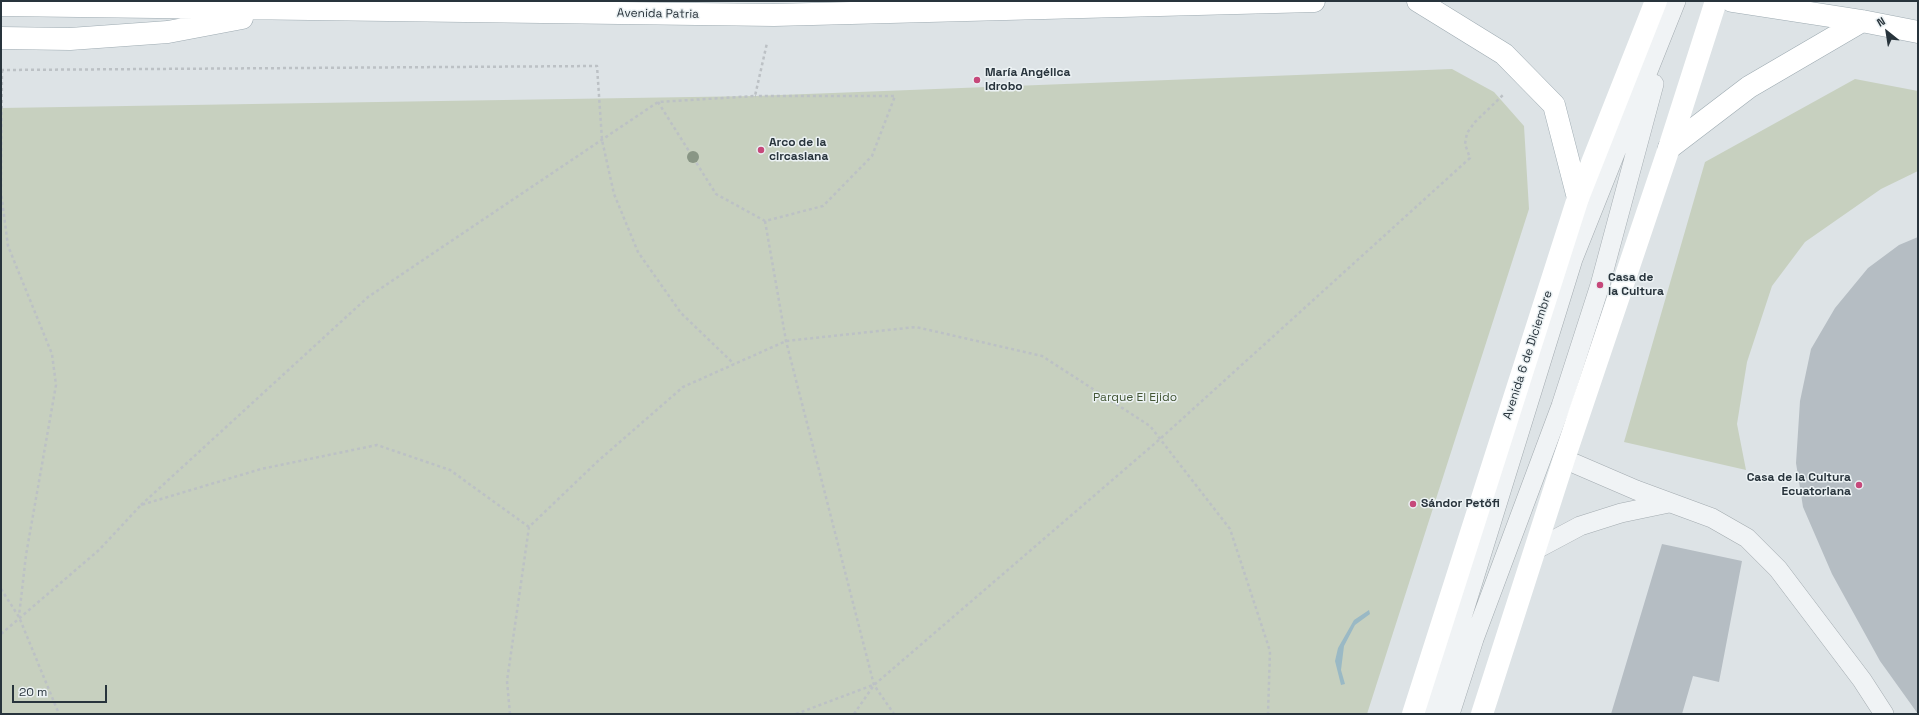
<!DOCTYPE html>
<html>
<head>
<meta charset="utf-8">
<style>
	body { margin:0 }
	#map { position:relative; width:1919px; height:715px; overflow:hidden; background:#dde3e6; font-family:"Space Grotesk",sans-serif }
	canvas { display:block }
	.frame { position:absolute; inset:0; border:2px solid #28343c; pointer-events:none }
	.north { position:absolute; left:1867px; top:12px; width:40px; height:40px; -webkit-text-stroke:3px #ecf2f4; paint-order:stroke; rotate:330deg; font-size:11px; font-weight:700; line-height:16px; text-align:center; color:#28343c }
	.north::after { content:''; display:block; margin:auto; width:14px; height:18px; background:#28343c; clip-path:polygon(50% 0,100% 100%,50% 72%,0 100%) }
	.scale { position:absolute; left:12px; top:685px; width:95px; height:18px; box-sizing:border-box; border:2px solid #28343c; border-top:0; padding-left:5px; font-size:12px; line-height:14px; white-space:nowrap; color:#28343c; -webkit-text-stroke:3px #ecf2f4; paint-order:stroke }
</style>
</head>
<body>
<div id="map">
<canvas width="1919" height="715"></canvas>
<div class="frame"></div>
<div class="north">N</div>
<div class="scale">20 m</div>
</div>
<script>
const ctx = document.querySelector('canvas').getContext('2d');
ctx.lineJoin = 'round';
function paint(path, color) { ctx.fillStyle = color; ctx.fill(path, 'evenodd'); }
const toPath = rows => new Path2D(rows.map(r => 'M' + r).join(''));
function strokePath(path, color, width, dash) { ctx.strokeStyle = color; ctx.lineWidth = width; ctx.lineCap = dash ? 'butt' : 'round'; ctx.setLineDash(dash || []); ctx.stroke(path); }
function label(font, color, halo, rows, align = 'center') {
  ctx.font = font + ' "Space Grotesk",sans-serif'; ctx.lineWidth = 3; ctx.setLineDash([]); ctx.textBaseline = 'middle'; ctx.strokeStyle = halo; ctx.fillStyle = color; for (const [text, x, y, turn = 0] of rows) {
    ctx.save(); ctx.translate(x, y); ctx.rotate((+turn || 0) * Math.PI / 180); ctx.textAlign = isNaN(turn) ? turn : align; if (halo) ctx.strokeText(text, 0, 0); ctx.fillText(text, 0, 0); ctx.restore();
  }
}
const green = toPath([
	[1452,69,1494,92,1524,126,1529,209,1367,714,1,714,1,108,755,96],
	[1855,79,1918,91,1918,171,1881,189,1805,242,1772,286,1747,362,1737,424,1746,470,1624,442,1705,162]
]);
const water = toPath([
	[1369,610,1370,614,1355,625,1344,646,1341,670,1345,684,1341,685,1335,661,1338,648,1354,620]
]);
const building = toPath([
	[1918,237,1918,714,1880,661,1832,574,1803,507,1796,463,1800,401,1811,349,1835,308,1868,268,1899,245],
	[1662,544,1742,561,1719,682,1693,676,1682,714,1611,714]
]);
const path = toPath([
	[1,70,597,66,602,140,614,194,638,252,681,313,734,364],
	[2,70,1,192,8,246,52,354,56,385,26,555,19,616],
	[658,102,716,194,765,221,823,206,872,156,895,96,755,96],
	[765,221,786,341,874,685,894,714],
	[141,505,368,297,658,102,755,96,767,43],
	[1,589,19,617,59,714],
	[1,634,99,550,141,505,261,469,377,445,450,470,529,527],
	[510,714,507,681,529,527,598,461,683,387,786,341,916,327,1042,356,1150,426,1230,529,1270,651,1268,714],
	[796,714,873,685],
	[854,714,874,685,1160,439,1470,158,1465,144,1467,133,1475,122,1504,94]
]);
const service = toPath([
	[1564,459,1636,490,1712,518,1747,538,1778,569,1862,680,1884,714],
	[1535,550,1580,526,1621,513,1669,503],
	[1432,714,1573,259,1676,1],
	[1450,714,1474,639,1561,406,1600,285,1654,84]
]);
const secondary = toPath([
	[1413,714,1578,198,1656,1],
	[1482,714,1564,459,1669,148,1716,1]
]);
const primary = toPath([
	[1418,1,1504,54,1554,105,1578,198],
	[1732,1,1862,21,1918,32],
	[1,5,774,15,1314,1],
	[1,38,70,39,168,32,242,18],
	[1669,148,1749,87,1862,21]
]);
const trees = [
	[693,157]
];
const markers = [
	[977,80,4,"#c6487a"],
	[761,150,4,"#c6487a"],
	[1600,285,4,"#c6487a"],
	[1859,485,4,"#c6487a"],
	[1413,504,4,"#c6487a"]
];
const streetNames = [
	["Avenida Patria",658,14,1],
	["Avenida 6 de Diciembre",1528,355,-72]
];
const poiNames = [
	["María Angélica",985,73],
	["Idrobo",985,87],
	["Arco de la",769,143],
	["circasiana",769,157],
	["Casa de",1608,278],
	["la Cultura",1608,292],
	["Casa de la Cultura",1851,478,"right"],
	["Ecuatoriana",1851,492,"right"],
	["Sándor Petőfi",1421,504]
];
const parkNames = [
	["Parque El Ejido",1135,398]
];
paint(green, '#c7d0bf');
paint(water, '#9ab9c5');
paint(building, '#b5bdc3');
strokePath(service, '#a3abb0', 20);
strokePath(primary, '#9daab1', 23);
strokePath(path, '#bcc1c5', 2.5, [3, 3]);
strokePath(service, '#f0f3f5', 19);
strokePath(secondary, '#fff', 22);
strokePath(primary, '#fff', 22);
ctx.fillStyle = '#899685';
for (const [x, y] of trees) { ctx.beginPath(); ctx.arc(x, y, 6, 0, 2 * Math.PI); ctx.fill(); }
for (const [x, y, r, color] of markers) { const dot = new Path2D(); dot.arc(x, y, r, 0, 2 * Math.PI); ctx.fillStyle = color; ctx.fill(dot); strokePath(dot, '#ecf2f4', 1.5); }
label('12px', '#28343c', '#ecf2f4', streetNames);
label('bold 12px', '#28343c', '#ecf2f4', poiNames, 'left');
label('12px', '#445736', '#ecf2f4', parkNames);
</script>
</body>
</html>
